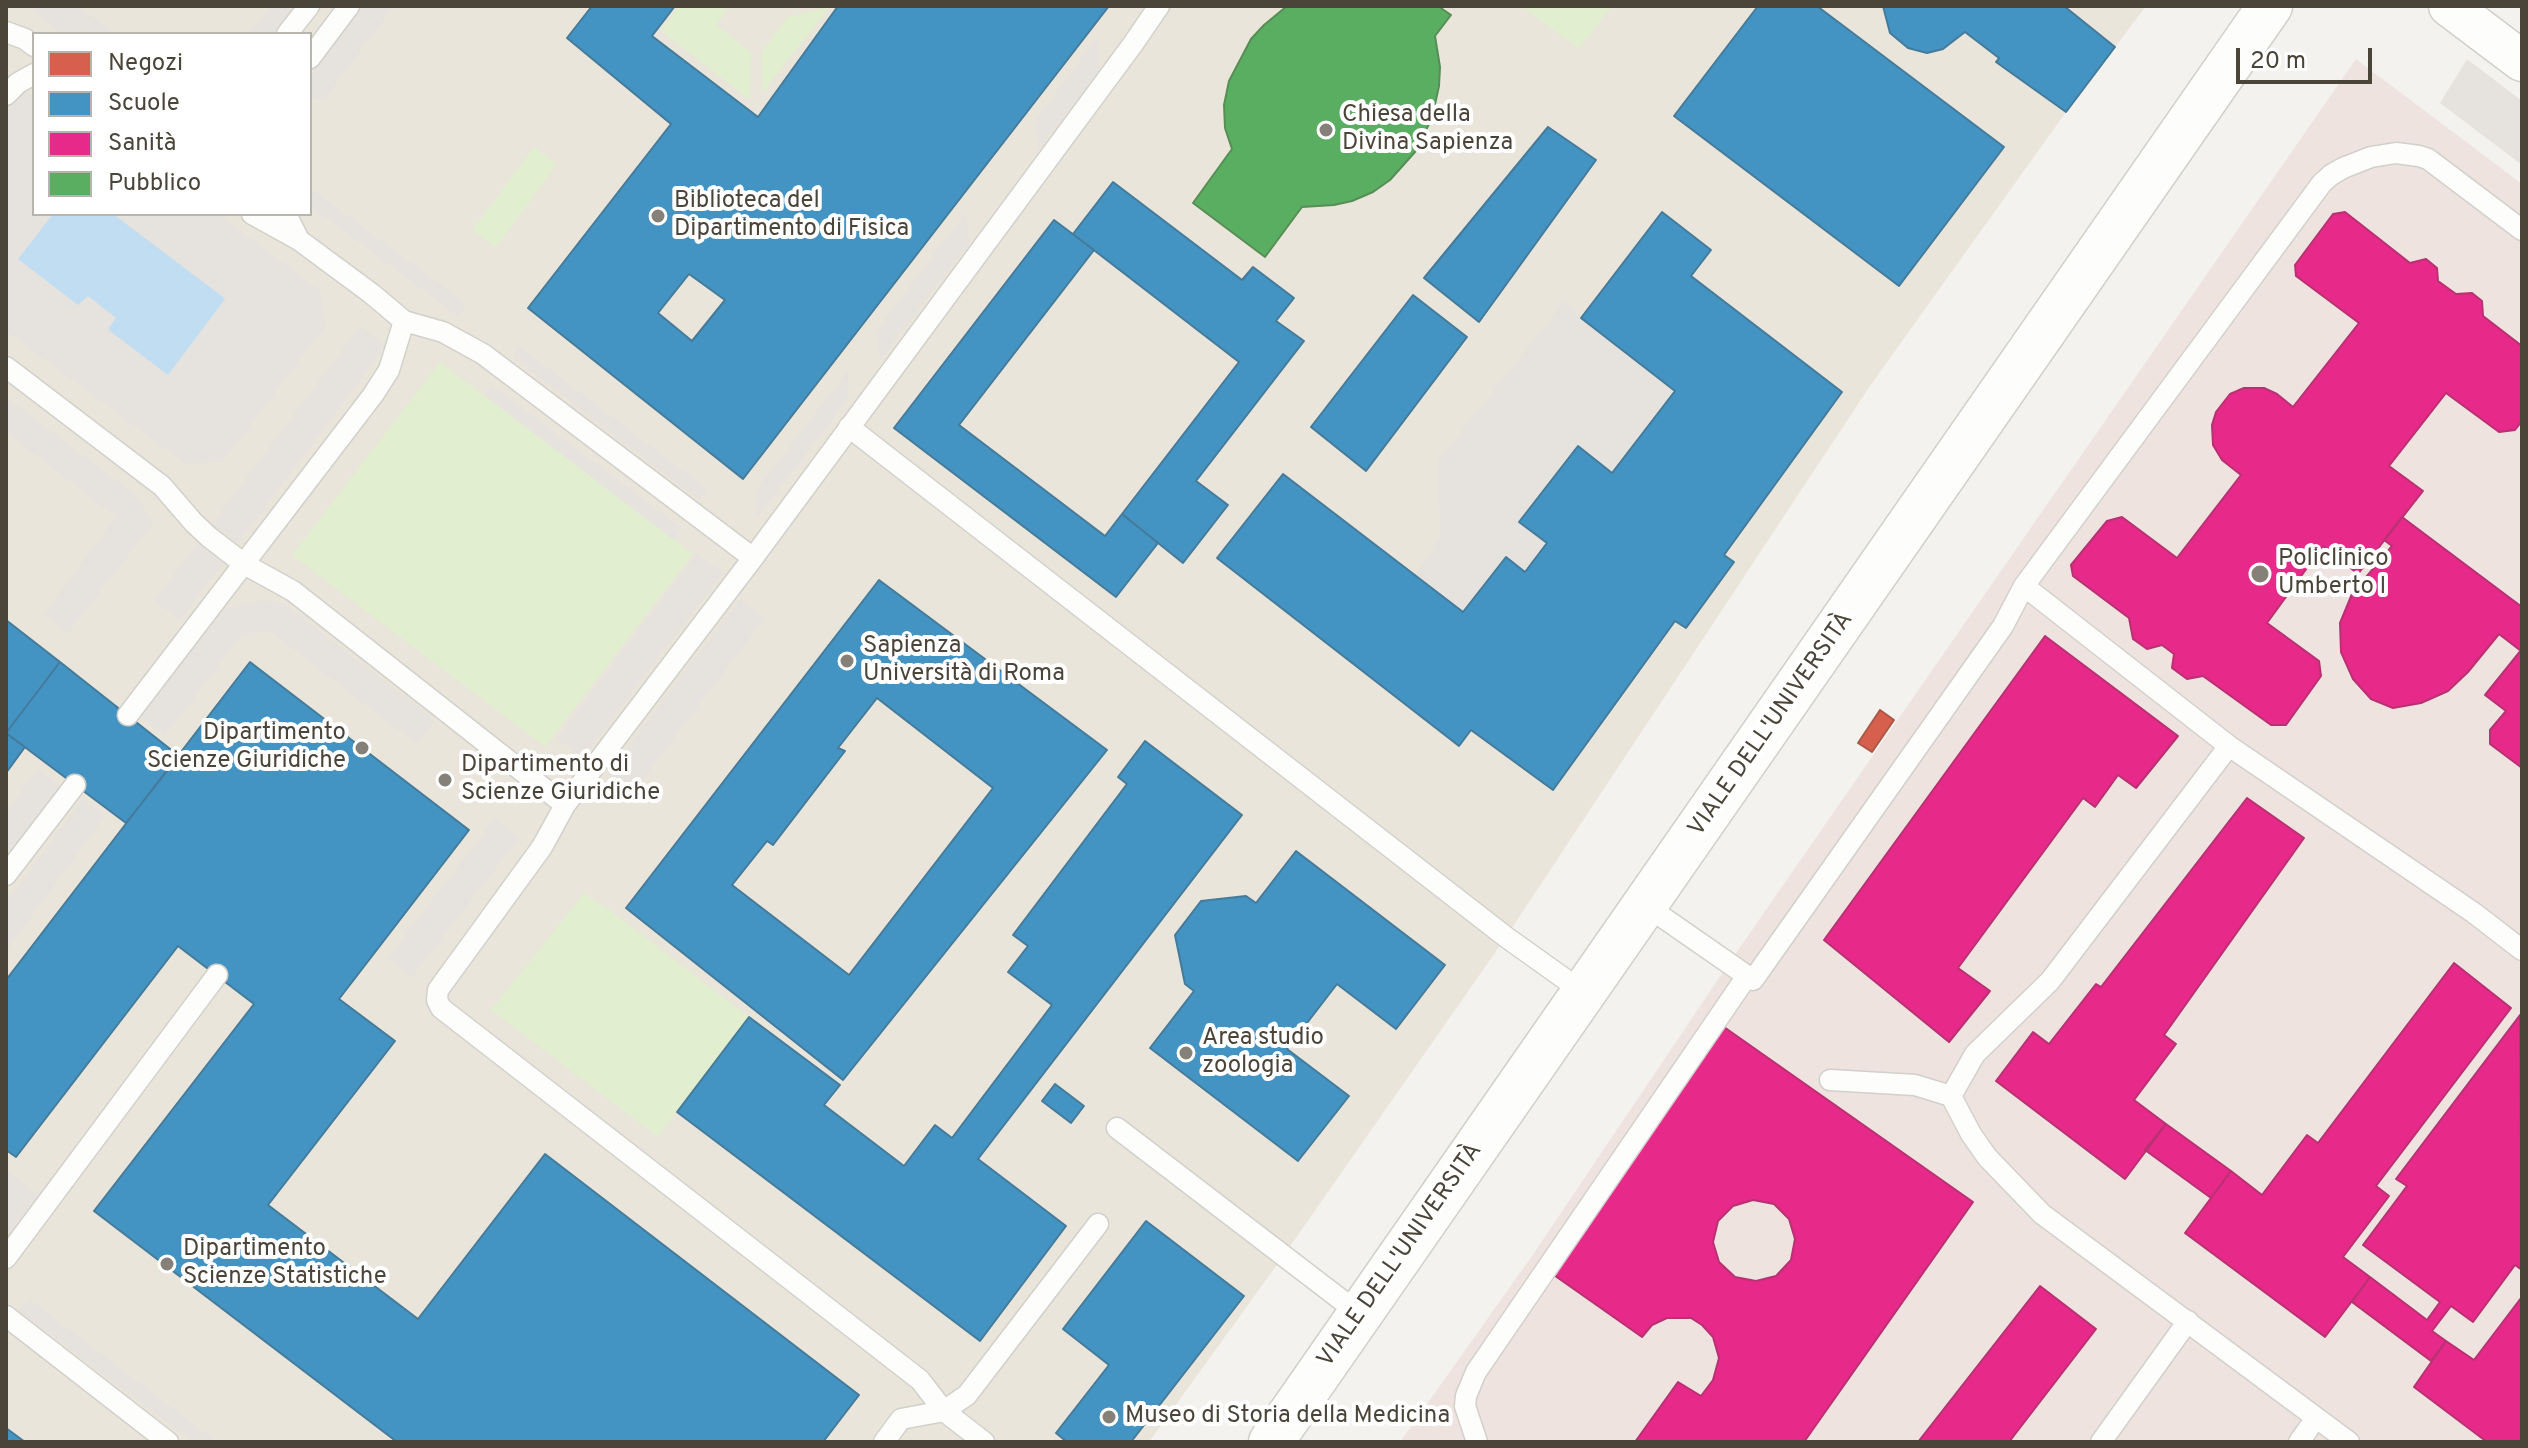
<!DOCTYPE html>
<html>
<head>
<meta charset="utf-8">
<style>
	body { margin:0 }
	#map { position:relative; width:2528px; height:1448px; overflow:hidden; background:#f4f2ee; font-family:Overpass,sans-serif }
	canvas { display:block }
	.frame { position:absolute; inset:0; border:8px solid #4b4439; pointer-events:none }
	.legend { position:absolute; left:32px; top:32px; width:280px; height:184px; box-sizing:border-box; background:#fff; border:2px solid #b7b4b0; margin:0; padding:10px 14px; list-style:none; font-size:24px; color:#4b4439 }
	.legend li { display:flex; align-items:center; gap:16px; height:40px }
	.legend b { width:40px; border:2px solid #b7b4b0 }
	.scale { position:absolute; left:2236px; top:48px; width:136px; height:36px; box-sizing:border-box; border:4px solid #4b4439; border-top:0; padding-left:10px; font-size:24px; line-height:28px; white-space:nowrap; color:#4b4439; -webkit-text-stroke:6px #fff; paint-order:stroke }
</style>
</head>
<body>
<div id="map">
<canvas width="2528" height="1448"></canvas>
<div class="frame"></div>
<ul class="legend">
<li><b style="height:22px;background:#d6604d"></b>Negozi</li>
<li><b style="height:22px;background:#4393c3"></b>Scuole</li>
<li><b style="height:22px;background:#e7298a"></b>Sanità</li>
<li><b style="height:22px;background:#5aae61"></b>Pubblico</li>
</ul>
<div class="scale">20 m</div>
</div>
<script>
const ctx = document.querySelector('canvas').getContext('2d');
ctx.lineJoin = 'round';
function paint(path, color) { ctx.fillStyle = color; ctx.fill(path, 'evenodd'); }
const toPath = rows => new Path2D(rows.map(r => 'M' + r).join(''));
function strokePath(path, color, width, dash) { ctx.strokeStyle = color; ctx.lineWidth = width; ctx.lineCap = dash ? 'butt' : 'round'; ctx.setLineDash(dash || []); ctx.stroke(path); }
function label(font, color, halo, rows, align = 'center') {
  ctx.font = font + ' Overpass,sans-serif'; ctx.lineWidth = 8; ctx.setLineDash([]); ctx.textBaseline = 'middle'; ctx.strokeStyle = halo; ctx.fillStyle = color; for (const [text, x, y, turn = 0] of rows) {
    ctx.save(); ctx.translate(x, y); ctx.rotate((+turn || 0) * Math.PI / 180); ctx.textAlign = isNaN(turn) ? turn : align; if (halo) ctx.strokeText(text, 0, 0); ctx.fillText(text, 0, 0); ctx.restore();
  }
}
const education = toPath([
	[6,6,2146,6,2066,112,1870,386,1506,937,1284,1255,1149,1442,6,1442],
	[34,34,310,34,310,214,34,214]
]);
const medical = toPath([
	[2356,59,2522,184,2522,1442,1400,1442,1534,1253,1729,963]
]);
const green = toPath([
	[679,6,729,6,716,25,751,52,750,100,661,31],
	[1521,6,1612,6,1579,49],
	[830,7,762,93,761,53,787,17],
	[534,147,557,164,496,248,472,230],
	[440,362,693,554,545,747,292,555],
	[584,893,619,917,749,1017,658,1137,491,1010]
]);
const parking = toPath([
	[27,6,78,6,115,34,63,34],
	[270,6,303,6,282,34,248,34],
	[360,6,394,6,325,98,310,99,310,75],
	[1097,37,1100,69,1038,151,1035,121],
	[2467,59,2522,101,2522,165,2440,103],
	[21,94,34,94,34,214,218,214,319,290,326,325,224,460,187,465,6,331,6,114],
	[310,188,467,304,458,316,310,206],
	[966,212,970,241,880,360,876,331],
	[1565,301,1581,318,1675,391,1612,473,1577,448,1519,522,1547,543,1525,572,1506,557,1463,612,1415,576,1440,537,1438,460],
	[360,326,386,346,180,620,154,601],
	[520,347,707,489,698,499,513,358],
	[848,371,848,399,756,518,756,490],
	[492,385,681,528,674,540,485,395],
	[6,397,134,494,154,522,68,633,43,615,116,517,6,432],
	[697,553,723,573,582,758,557,738],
	[740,599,765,618,633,792,608,773],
	[258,600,283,603,435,720,416,744,270,631,242,634,165,736,141,717,225,608],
	[38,770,62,788,6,860,6,810],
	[83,798,105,816,6,951,6,903],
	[495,818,519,838,412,977,387,959],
	[6,1170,39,1194,6,1237],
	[29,1299,217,1442,193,1442,19,1311]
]);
const water = toPath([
	[53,214,113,214,223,297,225,299,168,375,110,331,109,328,116,318,88,296,78,305,18,259]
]);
const shops = toPath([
	[1880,710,1894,720,1872,752,1858,743,1880,710]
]);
const schools = toPath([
	[592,6,675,6,652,36,758,117,838,6,1109,6,743,479,528,308,671,124,567,38,592,6],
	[689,274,725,300,692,341,658,313,689,274],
	[1758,6,1817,6,2004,147,1899,286,1674,116,1758,6],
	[1883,6,2064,6,2115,47,2066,112,1996,62,1999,58,1965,32,1943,49,1927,53,1908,48,1890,33,1883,6],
	[1548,127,1596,160,1479,322,1424,278,1548,127],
	[1113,182,1242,280,1253,267,1294,298,1276,321,1304,341,1196,481,1228,505,1183,563,1122,514,1239,362,1073,234,1113,182],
	[1662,212,1711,250,1691,276,1842,392,1724,555,1734,562,1686,628,1675,621,1553,790,1471,730,1459,746,1217,558,1283,474,1463,612,1506,557,1525,572,1547,543,1519,522,1578,446,1612,473,1675,391,1581,318,1662,212],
	[1054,220,1094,250,959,425,1105,536,1122,514,1158,543,1116,597,894,428,1054,220],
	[1413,295,1467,337,1366,471,1311,427,1413,295],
	[879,580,1107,750,843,1080,626,908,879,580],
	[877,698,993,788,849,975,732,885,767,841,773,845,845,751,838,748,877,698],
	[6,620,60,662,6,733,25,747,6,773,6,620],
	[60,662,179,756,126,823,6,733,60,662],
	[250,662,469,830,339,999,395,1041,268,1205,418,1319,545,1154,859,1395,823,1442,397,1442,94,1211,254,1004,178,946,16,1157,6,1150,6,980,250,662],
	[1145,741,1242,815,978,1159,1066,1226,980,1341,677,1112,749,1017,840,1085,824,1105,904,1166,935,1125,952,1138,1052,1005,1008,972,1028,946,1013,935,1127,784,1118,777,1145,741],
	[1296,851,1445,965,1396,1029,1337,984,1287,1049,1349,1096,1298,1161,1150,1048,1194,991,1185,984,1175,935,1201,901,1246,896,1256,903,1296,851],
	[1055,1084,1084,1106,1071,1123,1042,1101,1055,1084],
	[1146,1221,1244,1296,1131,1442,1067,1442,1056,1433,1109,1365,1063,1329,1146,1221],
	[6,1428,25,1442,6,1442,6,1428]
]);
const health = toPath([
	[2345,212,2410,263,2426,259,2437,268,2438,281,2456,294,2472,293,2482,301,2483,316,2522,346,2522,421,2515,430,2499,432,2446,393,2389,466,2423,491,2358,574,2323,546,2267,623,2319,661,2321,676,2286,725,2271,725,2203,676,2187,679,2172,668,2174,654,2162,645,2147,649,2133,639,2129,618,2073,576,2071,565,2107,521,2122,517,2177,558,2241,475,2222,460,2213,445,2212,425,2216,412,2230,394,2244,388,2264,388,2277,394,2293,407,2359,323,2296,276,2295,265,2333,214,2345,212],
	[2402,517,2522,607,2522,649,2521,651,2499,634,2468,672,2448,691,2421,703,2393,708,2371,699,2353,679,2341,652,2340,623,2352,594,2392,546,2384,540,2402,517],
	[2045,636,2178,736,2136,788,2118,775,2095,807,2083,798,1958,968,1990,991,1949,1042,1824,940,2045,636],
	[2522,649,2522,768,2490,744,2490,730,2506,711,2485,695,2522,649],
	[2247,798,2304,838,2164,1035,2176,1044,2134,1100,2166,1124,2125,1179,1996,1081,2033,1032,2049,1044,2096,984,2101,987,2247,798],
	[2454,963,2511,1008,2376,1186,2389,1196,2343,1257,2370,1277,2325,1337,2185,1233,2231,1171,2262,1195,2307,1135,2318,1143,2454,963],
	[2520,1015,2522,1270,2515,1265,2473,1322,2451,1306,2432,1331,2446,1341,2431,1361,2352,1302,2370,1277,2427,1320,2440,1302,2363,1245,2407,1186,2396,1179,2520,1015],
	[1724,1027,1973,1202,1804,1442,1635,1442,1678,1382,1701,1396,1713,1380,1719,1358,1713,1337,1702,1325,1691,1318,1667,1318,1652,1325,1642,1337,1551,1273,1724,1027],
	[1753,1200,1774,1204,1789,1219,1795,1239,1791,1260,1776,1276,1756,1281,1735,1277,1719,1262,1713,1242,1718,1221,1733,1206,1753,1200],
	[2166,1124,2231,1171,2211,1198,2145,1150,2166,1124],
	[2040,1286,2096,1329,2009,1442,1918,1442,2040,1286],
	[2521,1298,2522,1442,2487,1442,2414,1387,2446,1341,2474,1360,2521,1298]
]);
const public = toPath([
	[1287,6,1438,6,1451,15,1435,36,1440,67,1439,86,1432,118,1415,152,1390,180,1373,192,1352,201,1334,205,1302,207,1265,257,1193,203,1232,149,1225,128,1224,105,1229,81,1251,39,1264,25,1287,6]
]);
const service = toPath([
	[6,32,25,39,34,46],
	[287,34,309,6],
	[310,58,349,6],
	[6,95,18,83,34,74],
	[252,214,299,240,372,294,404,321,443,332,483,354,753,558],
	[286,214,299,240],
	[6,367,162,486,194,523,209,537,244,564,293,591,565,805],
	[849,427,1506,937,1583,992],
	[2024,586,2229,746,2474,913,2522,950],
	[128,715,373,395,389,370,404,321],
	[6,875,75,785],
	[1645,905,1753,980,2003,626,2024,586,2322,183,2331,175,2343,168,2371,157,2396,153,2419,156,2428,159,2522,230],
	[1830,1080,1915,1085,1951,1096,1971,1134,1987,1157,2042,1214,2349,1442],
	[1951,1096,1975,1054,2050,981,2229,746],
	[1117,1128,1361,1315],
	[6,1258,217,975],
	[6,1316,168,1442],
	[884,1442,901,1419,944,1411,967,1395,1098,1224],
	[984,1442,944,1411,920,1380,441,1008,437,1000,438,990,542,847,565,805,753,558,1133,44,1159,6],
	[1477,1442,1465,1406,1466,1396,1476,1372,1747,976],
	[2101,1442,2188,1321],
	[2299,1442,2316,1418]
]);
const minor = toPath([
	[2449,6,2522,61]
]);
const tertiary = toPath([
	[1271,1442,2270,6]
]);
const markers = [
	[1326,130,8,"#868178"],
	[658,216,8,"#868178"],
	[2260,574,10,"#868178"],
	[847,661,8,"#868178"],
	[362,748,8,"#868178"],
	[445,780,8,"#868178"],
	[1186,1053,8,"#868178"],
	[167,1264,8,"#868178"],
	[1109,1417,8,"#868178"]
];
const poiNames = [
	["Chiesa della",1342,116],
	["Divina Sapienza",1342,144],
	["Biblioteca del",674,202],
	["Dipartimento di Fisica",674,230],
	["Policlinico",2278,560],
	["Umberto I",2278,588],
	["Sapienza",863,647],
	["Università di Roma",863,675],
	["Dipartimento",346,734,"right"],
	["Scienze Giuridiche",346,762,"right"],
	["Dipartimento di",461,766],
	["Scienze Giuridiche",461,794],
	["Area studio",1202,1039],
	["zoologia",1202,1067],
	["Dipartimento",183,1250],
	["Scienze Statistiche",183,1278],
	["Museo di Storia della Medicina",1125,1417]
];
const streetNames = [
	["VIALE DELL'UNIVERSITÀ",1772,725,-55],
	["VIALE DELL'UNIVERSITÀ",1401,1256,-55]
];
paint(education, '#eae5da');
paint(medical, '#eee3df');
paint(green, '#e1eecf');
paint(parking, '#e6e3df');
paint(water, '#c0ddf1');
paint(shops, '#d6604d');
strokePath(shops, '#ac5847', 2);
paint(schools, '#4393c3');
strokePath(schools, '#457b9a', 2);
paint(health, '#e7298a');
strokePath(health, '#b83172', 2);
paint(public, '#5aae61');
strokePath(public, '#568e55', 2);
strokePath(service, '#d2d0cb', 23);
strokePath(minor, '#d2d0cb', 43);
strokePath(tertiary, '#d2d0cb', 47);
strokePath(service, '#fdfdfc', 20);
strokePath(minor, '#fdfdfc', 40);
strokePath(tertiary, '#fdfdfc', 44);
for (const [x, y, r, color] of markers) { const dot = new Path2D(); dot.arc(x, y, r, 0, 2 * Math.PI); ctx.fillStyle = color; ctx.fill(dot); strokePath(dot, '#fff', 3); }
label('24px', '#4b4439', '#fff', poiNames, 'left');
label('24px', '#4b4439', '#fff', streetNames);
</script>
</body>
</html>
